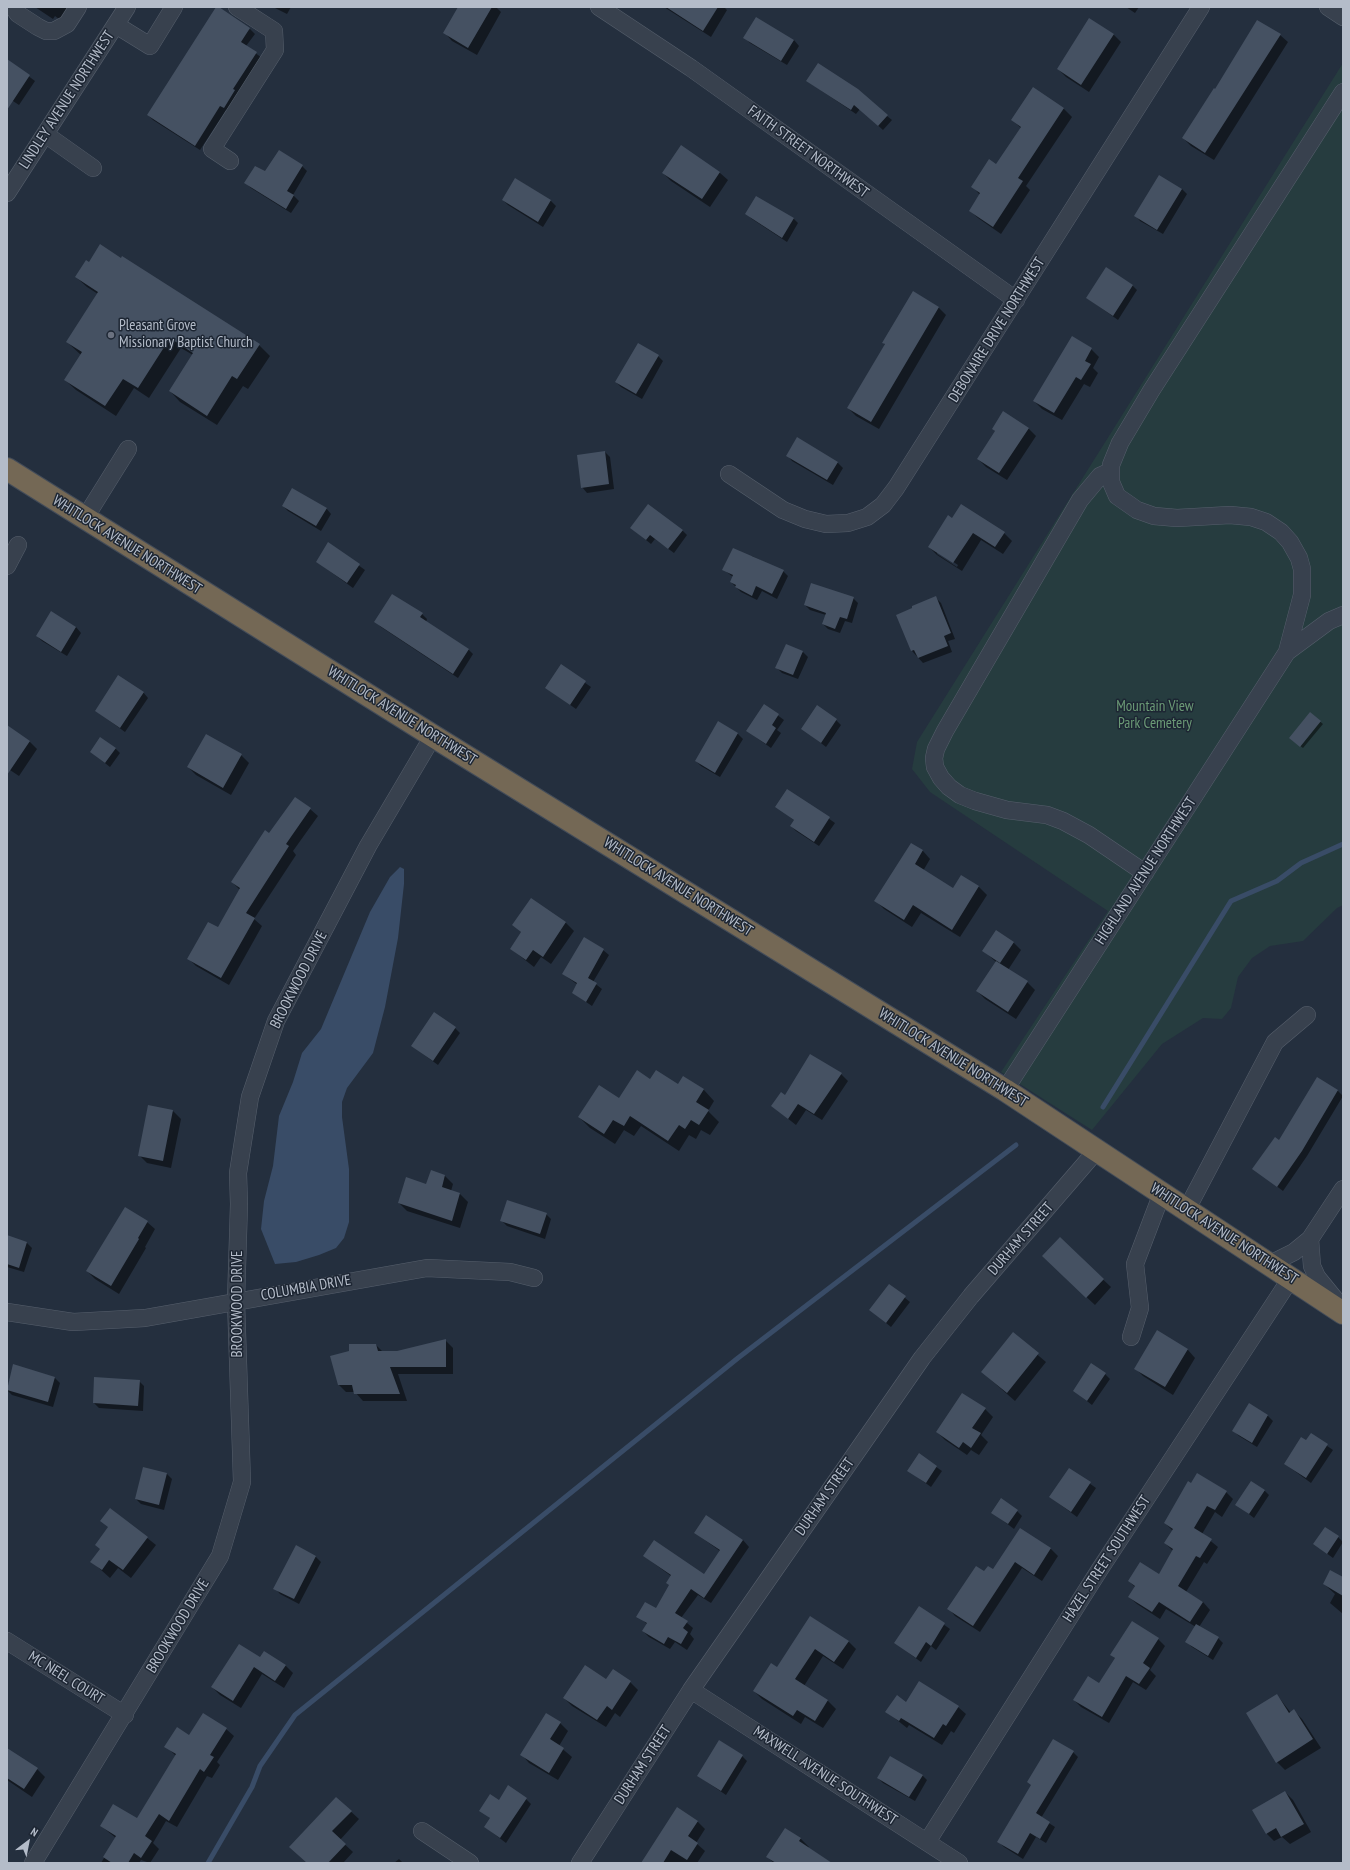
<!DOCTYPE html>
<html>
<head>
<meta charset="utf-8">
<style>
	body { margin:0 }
	#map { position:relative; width:1350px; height:1870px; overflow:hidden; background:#242f3e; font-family:"PT Sans Narrow",sans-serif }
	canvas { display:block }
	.frame { position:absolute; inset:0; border:8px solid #b4bcc9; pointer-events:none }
	.north { position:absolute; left:8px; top:1822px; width:40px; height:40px; -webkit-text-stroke:3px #1d2633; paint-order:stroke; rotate:32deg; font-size:11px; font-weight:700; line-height:16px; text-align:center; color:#b4bcc9 }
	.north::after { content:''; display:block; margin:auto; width:14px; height:18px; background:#b4bcc9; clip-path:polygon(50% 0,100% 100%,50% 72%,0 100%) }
</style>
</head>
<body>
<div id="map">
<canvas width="1350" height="1870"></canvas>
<div class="frame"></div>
<div class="north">N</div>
</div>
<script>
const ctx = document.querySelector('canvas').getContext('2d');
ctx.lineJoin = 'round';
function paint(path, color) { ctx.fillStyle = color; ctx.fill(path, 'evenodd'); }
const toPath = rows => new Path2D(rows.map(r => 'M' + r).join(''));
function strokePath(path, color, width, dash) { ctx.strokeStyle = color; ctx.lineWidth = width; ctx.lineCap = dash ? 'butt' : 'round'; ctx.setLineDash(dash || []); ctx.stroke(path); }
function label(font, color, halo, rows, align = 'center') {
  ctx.font = font + ' "PT Sans Narrow",sans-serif'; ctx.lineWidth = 3; ctx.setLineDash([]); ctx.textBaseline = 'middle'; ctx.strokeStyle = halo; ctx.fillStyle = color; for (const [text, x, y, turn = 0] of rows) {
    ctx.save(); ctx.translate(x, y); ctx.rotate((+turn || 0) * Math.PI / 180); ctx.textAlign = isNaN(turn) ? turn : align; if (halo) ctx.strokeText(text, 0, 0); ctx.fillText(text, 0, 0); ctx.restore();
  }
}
const green = toPath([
	[1343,63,1343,905,1337,908,1303,941,1270,946,1252,958,1238,977,1231,1008,1222,1019,1203,1018,1162,1044,1092,1130,1001,1072,1108,911,930,792,912,769,917,742]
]);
const water = toPath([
	[400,867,404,869,404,884,398,938,385,1007,373,1053,347,1088,342,1102,342,1117,349,1169,349,1222,344,1238,336,1248,319,1255,296,1262,275,1264,261,1229,264,1201,273,1166,279,1116,293,1082,302,1053,321,1029,370,912,390,877]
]);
const shadow = toPath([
	[35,7,74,7,63,22,55,16,53,19],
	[273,7,291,7,287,14],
	[460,7,496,7,501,12,477,55,452,41,445,33],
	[664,7,724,7,727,10,711,37],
	[1126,7,1139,7,1135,13],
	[250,29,255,34,246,46,262,58,229,112,226,110,200,150,153,120,148,115],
	[1113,34,1121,42,1089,92,1066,77,1058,69],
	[1280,35,1288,42,1214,160,1191,146,1183,138,1215,90],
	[745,38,794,40,799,46,787,65,750,43],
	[11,63,35,81,19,105,7,97,7,69],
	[807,81,887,116,892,120,883,130,860,109,856,114],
	[1033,89,1064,109,1072,117,1026,186,1030,190,1001,234,978,218,970,211,980,195,973,187,996,165,1021,128,1012,120],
	[681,146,720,173,728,180,710,207,671,181,663,173],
	[302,166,307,171,293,195,299,201,291,213,251,188,246,183,266,173],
	[516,179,551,201,556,206,543,227,508,205,503,200],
	[1182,189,1187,194,1163,234,1140,221,1135,215],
	[747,214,793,218,798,223,787,242,752,219],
	[76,277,259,345,270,356,248,389,243,386,217,425,180,402,170,391,193,355,181,348,149,398,134,388,116,416,76,390,65,380,81,355,67,342,98,294,87,287],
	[1132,285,1137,290,1118,320,1087,298],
	[938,307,946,315,879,429,856,416,848,408,885,345,883,342],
	[1091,349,1099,357,1093,368,1098,373,1090,387,1084,384,1062,420,1042,409,1034,401],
	[658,356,663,361,642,399,621,387,616,382],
	[1028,428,1036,436,1007,480,986,467,978,459,996,432,993,429],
	[797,438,838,463,843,468,833,485,792,461,787,455],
	[605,452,610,457,614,489,587,493,582,487],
	[283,506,326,508,331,514,321,531,288,511],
	[952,519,1004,533,1012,541,1003,554,981,540,962,571,937,555,929,547],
	[937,551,958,565,957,567,937,554],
	[631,528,682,530,687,535,674,553,655,539,651,544],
	[329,544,365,570,353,588,317,562],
	[752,556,783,571,788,576,777,599,762,591,757,600,741,592,731,582,733,577,723,569,751,558],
	[393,595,422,614,427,619,426,622,468,649,473,654,458,678,381,627,376,622],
	[853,598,858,603,852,623,845,621,840,633,828,629,823,624,826,615,810,610,805,605],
	[936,598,941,603,955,639,948,641,952,652,923,663,912,651,897,615],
	[76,627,81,633,67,656,42,641,37,636],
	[803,652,808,657,798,679,782,673,777,668],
	[561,666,591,687,576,709,546,688],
	[143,692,148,698,125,732,96,711],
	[764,705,784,720,777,730,781,733,771,748,747,731],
	[1310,713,1323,724,1303,748,1292,740],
	[836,720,841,725,826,747,803,729],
	[718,722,738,734,743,739,720,777,701,766,696,761],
	[7,727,29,741,37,749,19,776,7,768],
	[115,748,120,753,110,767,91,752],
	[241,755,249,763,231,795,196,775,188,767],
	[788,790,835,823,819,846,796,831,791,826,795,821,777,807],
	[310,809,318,816,293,851,296,855,254,919,262,926,229,985,196,966,189,959,218,929,240,890,232,882,269,834],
	[911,844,923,851,930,859,923,871,953,889,961,876,979,887,987,895,960,937,921,913,912,927,884,909,876,901],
	[531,899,566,923,574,931,551,964,541,957,534,967,511,949,522,933,514,925],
	[584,939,603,950,609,955,593,982,602,989,592,1006,573,993,578,985,563,974],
	[1013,942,1021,950,1008,970,1027,982,1035,990,1016,1019,985,999,977,991,996,962,984,951],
	[455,1028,460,1033,438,1065,412,1046],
	[841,1074,848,1081,822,1120,806,1110,796,1125,772,1106,785,1096],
	[684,1077,704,1090,714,1101,708,1111,719,1122,710,1135,701,1130,696,1139,689,1135,679,1151,641,1126,634,1136,624,1130,615,1144,590,1128,579,1117,620,1099,651,1080,678,1086],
	[1317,1078,1338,1091,1343,1096,1307,1156,1283,1191,1254,1169,1280,1142],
	[173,1111,181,1119,171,1168,147,1163,139,1155],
	[431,1171,445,1176,453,1184,451,1191,460,1194,468,1202,460,1228,407,1211,399,1203,427,1185],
	[546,1214,551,1219,545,1239,507,1226,502,1221],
	[147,1222,155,1229,145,1247,146,1248,119,1294,95,1279,87,1271],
	[7,1236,27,1243,32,1248,24,1272,7,1267],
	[1060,1239,1111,1287,1095,1305,1051,1264],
	[889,1285,910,1302,891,1327,870,1310],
	[1157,1332,1188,1350,1195,1358,1173,1395,1143,1376,1135,1368],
	[1013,1334,1046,1362,1015,1401,982,1372],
	[445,1340,453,1348,453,1374,398,1374,407,1401,363,1401,355,1392,346,1392,338,1384,376,1345,383,1352,398,1352],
	[14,1366,55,1378,60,1383,53,1407,12,1395,7,1390],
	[1105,1374,1110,1379,1092,1405,1074,1391],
	[139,1381,144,1386,143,1411,99,1408,94,1403],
	[1249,1405,1268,1416,1273,1421,1257,1447,1239,1436,1234,1431],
	[985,1409,993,1417,981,1435,988,1442,979,1455,971,1450,967,1455,945,1440,937,1432],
	[1311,1435,1333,1450,1311,1483,1285,1464],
	[919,1455,942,1471,931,1487,909,1471],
	[144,1468,167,1474,172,1479,164,1510,141,1504,136,1499],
	[1069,1469,1096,1488,1077,1517,1050,1497],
	[1191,1484,1226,1492,1233,1499,1222,1517,1215,1512,1202,1534,1218,1547,1207,1564,1204,1562,1186,1592,1203,1602,1210,1610,1199,1627,1218,1638,1223,1643,1213,1660,1192,1647,1187,1642,1196,1627,1166,1609,1160,1619,1137,1604,1129,1597,1135,1587,1129,1581,1159,1575,1173,1551,1165,1543,1173,1531,1165,1523],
	[1264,1490,1269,1495,1254,1518,1236,1504],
	[111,1509,156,1545,131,1578,118,1568,110,1578,91,1561,101,1549,109,1528],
	[1017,1511,1022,1516,1014,1529,993,1513],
	[1020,1529,1051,1549,1058,1556,1042,1581,1022,1568,980,1632,955,1616,949,1609,984,1573,994,1570],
	[695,1533,743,1540,749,1547,711,1603,698,1595,681,1618,693,1628,690,1634,694,1639,687,1650,675,1642,670,1649,649,1637,643,1631,647,1624,638,1616,656,1610,670,1585,671,1576,644,1556,704,1575,720,1551],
	[1338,1537,1343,1542,1333,1558,1314,1544],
	[296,1547,316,1557,321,1562,299,1604,280,1594,275,1588],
	[1343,1579,1343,1614,1330,1603,1335,1594,1324,1584],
	[919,1607,950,1629,936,1650,931,1646,921,1662,895,1643],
	[811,1617,848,1641,856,1649,843,1669,823,1656,804,1686,828,1701,836,1709,823,1728,805,1717,801,1724,762,1699,754,1691,777,1668],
	[1158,1639,1165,1646,1150,1670,1156,1676,1146,1690,1133,1682,1109,1723,1081,1707,1074,1700,1099,1684,1116,1659,1111,1655],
	[260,1659,285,1665,293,1673,284,1688,262,1674,241,1708,220,1695,212,1687],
	[607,1680,630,1682,638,1690,620,1717,615,1713,606,1727,572,1706,564,1698],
	[1277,1695,1291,1713,1294,1711,1302,1719,1321,1748,1285,1770,1277,1762],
	[906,1703,958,1707,966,1714,954,1733,951,1731,942,1745,909,1725,907,1728,887,1712],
	[203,1714,226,1729,234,1736,217,1762,220,1765,212,1778,207,1776,177,1827,166,1821,153,1843,159,1849,150,1863,141,1860,139,1863,101,1863,116,1838,101,1826,137,1820,176,1756,166,1746,189,1736],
	[560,1723,568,1731,559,1746,572,1757,558,1780,529,1763,522,1755],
	[7,1750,37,1769,45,1777,32,1797,7,1780],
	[1073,1752,1078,1757,1041,1818,1055,1827,1046,1843,1036,1837,1023,1859,1004,1847,999,1842],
	[742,1756,747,1761,726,1795,698,1776],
	[922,1775,927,1780,915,1801,883,1783,878,1778],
	[1285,1792,1293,1800,1311,1832,1290,1844,1282,1837,1274,1841,1266,1833],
	[336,1798,359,1819,340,1840,353,1852,343,1863,307,1863],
	[526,1799,531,1804,506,1843,485,1827,491,1819,481,1810,499,1801],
	[678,1809,698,1822,705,1829,696,1843,705,1851,697,1863,642,1863],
	[786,1829,801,1839,809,1847,808,1848,831,1863,774,1863,767,1857],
	[399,1859,403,1863,394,1863]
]);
const stream = toPath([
	[1103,1107,1231,901,1277,881,1301,863,1343,844],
	[208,1863,252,1787,260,1766,295,1715,738,1358,1016,1145]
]);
const building = toPath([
	[216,7,219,7,250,28,241,42,257,52,233,89,235,90,224,108,220,106,195,146,147,115],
	[458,7,492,7,468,48,443,33],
	[666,7,718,7,703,31],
	[756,17,794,40,781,61,743,38],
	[1089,18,1114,34,1081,85,1057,69],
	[1257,20,1281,34,1205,153,1182,138,1214,88,1215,89],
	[7,59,30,75,7,110],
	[818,63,858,89,888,115,878,126,854,105,851,110,806,81],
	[1033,87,1064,108,1018,178,1023,181,993,227,969,211,980,193,971,187,989,159,996,164,1021,127,1011,120],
	[681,145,720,172,702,199,662,173],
	[279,150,303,165,287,191,294,195,286,209,244,183,255,166,265,171],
	[1159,175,1182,189,1157,230,1134,216],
	[515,178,551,200,538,222,502,200],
	[756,196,794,218,782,238,745,214],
	[100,244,121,258,122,256,260,344,237,379,232,376,207,416,169,391,193,353,170,338,138,388,123,379,105,406,64,380,82,352,66,342,98,292,75,277,86,260,89,262],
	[1106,267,1133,285,1113,316,1086,298],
	[913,291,939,307,871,422,847,408,885,344,882,343],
	[1072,336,1092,348,1085,361,1091,364,1081,380,1076,377,1054,413,1033,401],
	[638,343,659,355,636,394,615,382],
	[1003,411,1029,428,999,473,977,459,995,431,992,429],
	[797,437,838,462,827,480,786,456],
	[605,451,609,484,581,488,577,455],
	[292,488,327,508,316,526,282,506],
	[648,504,683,530,668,549,650,535,646,540,630,528],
	[961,504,1005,532,995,547,973,533,953,563,928,547,948,515,952,518],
	[328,542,360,564,347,583,316,562],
	[733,548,784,570,772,594,756,586,752,596,735,587,736,585,730,582,733,575,722,570],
	[811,583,854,597,847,619,840,617,835,629,822,624,826,613,804,605],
	[392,594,423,613,420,617,469,649,453,674,374,622],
	[936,596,951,633,944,636,948,646,918,658,914,650,911,651,896,615,912,608,912,606],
	[51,611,76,627,61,652,36,636],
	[786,644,803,651,793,675,775,668],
	[561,664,586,681,570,705,545,688],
	[118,675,144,692,120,728,95,711],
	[764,704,779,714,772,725,776,728,766,744,746,731],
	[817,705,837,719,821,743,801,729],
	[1310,712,1321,721,1300,747,1289,738],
	[718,721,738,733,715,773,695,761],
	[7,725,30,741,7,775],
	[206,734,242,754,223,788,187,767],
	[100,737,116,748,105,763,90,752],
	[787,789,830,817,814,842,790,826,794,820,775,807],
	[295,797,311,808,286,844,289,846,246,913,255,918,221,978,187,959,208,922,218,927,240,888,231,882,265,830,269,833],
	[911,843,923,850,915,864,953,888,961,875,979,886,952,930,913,905,904,920,874,901],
	[531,898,566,922,543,957,533,950,526,960,510,949,521,932,512,925],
	[996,930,1014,942,1000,963,982,951],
	[584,937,604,949,588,978,597,983,586,1002,572,993,577,983,562,974],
	[996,961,1028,981,1008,1012,976,991],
	[434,1012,456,1027,433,1061,411,1046],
	[810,1054,842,1073,814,1114,798,1104,788,1119,771,1106,781,1092,785,1095],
	[637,1070,650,1079,656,1070,678,1084,683,1076,704,1089,696,1102,709,1110,699,1125,691,1120,685,1129,679,1125,668,1141,630,1116,624,1126,613,1120,604,1134,578,1117,599,1085,619,1098],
	[1317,1077,1338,1090,1302,1151,1277,1187,1252,1169,1275,1137,1279,1140],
	[148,1105,173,1110,163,1161,138,1156],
	[431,1170,445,1175,442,1187,460,1193,452,1221,398,1203,406,1177,426,1184],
	[507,1200,547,1213,540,1234,500,1221],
	[125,1207,148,1221,138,1238,139,1239,111,1286,86,1271],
	[7,1235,27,1242,19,1268,7,1264],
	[1060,1237,1104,1279,1086,1298,1042,1256],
	[889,1284,906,1296,886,1323,869,1310],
	[1157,1330,1188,1349,1165,1387,1134,1369],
	[1013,1332,1039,1353,1007,1393,981,1372],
	[446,1339,446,1367,390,1367,400,1394,354,1394,352,1385,338,1385,330,1356,349,1351,349,1344,376,1344,378,1351,397,1351],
	[1091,1363,1106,1373,1087,1401,1073,1391],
	[13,1364,55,1377,48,1402,7,1390],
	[94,1377,140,1380,138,1406,93,1403],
	[962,1393,986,1408,972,1428,981,1433,971,1448,963,1442,959,1448,936,1432],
	[1249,1403,1268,1415,1252,1443,1232,1431],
	[1311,1433,1328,1444,1306,1478,1284,1464,1301,1437,1306,1440],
	[919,1453,937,1466,926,1483,907,1471],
	[143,1467,167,1473,159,1505,135,1499],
	[1069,1468,1091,1482,1071,1512,1049,1497],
	[1197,1473,1227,1491,1215,1510,1207,1506,1194,1528,1212,1539,1200,1558,1196,1556,1178,1586,1203,1602,1190,1622,1159,1602,1152,1612,1128,1597,1135,1586,1128,1581,1140,1562,1159,1574,1173,1549,1164,1543,1173,1529,1164,1523,1188,1481,1191,1483],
	[1251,1481,1265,1490,1249,1514,1235,1505],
	[1001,1498,1018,1510,1008,1524,991,1513],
	[110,1508,148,1537,123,1570,109,1560,102,1570,90,1562,100,1549,95,1545,108,1527,100,1521],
	[706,1515,743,1540,704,1598,691,1589,675,1613,688,1621,683,1628,688,1632,681,1644,668,1637,664,1644,642,1631,647,1623,636,1617,645,1602,656,1608,669,1585,666,1583,671,1575,643,1556,654,1540,704,1574,720,1550,694,1533],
	[1325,1527,1339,1536,1327,1554,1313,1544],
	[1020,1528,1051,1548,1034,1575,1015,1562,973,1626,947,1609,976,1566,984,1571,988,1566,993,1569],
	[296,1545,316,1556,294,1599,273,1589],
	[1330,1570,1343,1577,1343,1596,1323,1584],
	[919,1606,945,1623,931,1646,926,1642,916,1658,894,1643],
	[810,1616,849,1641,834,1662,815,1649,795,1679,828,1700,815,1721,797,1710,793,1716,753,1691,771,1663,777,1667],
	[1132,1621,1159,1638,1143,1663,1150,1668,1139,1684,1126,1676,1102,1717,1073,1700,1088,1676,1099,1683,1115,1658,1110,1655],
	[1196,1624,1219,1637,1208,1656,1185,1642],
	[239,1644,260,1657,264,1651,286,1665,275,1681,254,1667,233,1701,211,1687],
	[585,1665,606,1679,613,1669,631,1681,612,1710,607,1706,597,1720,563,1698],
	[919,1681,959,1706,946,1726,943,1724,934,1738,901,1718,899,1721,885,1712,897,1695,906,1702],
	[1277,1694,1289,1713,1294,1709,1313,1739,1276,1763,1246,1713],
	[203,1713,227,1728,210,1755,214,1757,204,1772,200,1769,169,1821,159,1814,145,1836,152,1841,141,1858,134,1853,128,1863,112,1863,103,1857,116,1836,100,1826,113,1804,137,1818,176,1754,164,1747,177,1727,189,1735],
	[546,1713,561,1722,550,1739,564,1748,549,1773,520,1755],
	[1053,1739,1074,1751,1036,1813,1050,1822,1040,1839,1030,1833,1018,1854,997,1842,1031,1785,1027,1782],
	[719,1740,743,1755,721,1791,697,1776],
	[7,1748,38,1768,24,1789,7,1778],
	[890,1756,923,1775,909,1797,877,1778],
	[508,1785,527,1798,500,1838,484,1827,490,1818,479,1811,490,1794,499,1800],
	[1285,1791,1304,1824,1281,1837,1276,1828,1266,1834,1252,1810],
	[336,1797,352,1811,332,1831,346,1844,328,1863,307,1863,289,1847],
	[677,1807,698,1821,688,1836,698,1843,687,1860,671,1850,663,1863,641,1863],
	[785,1828,801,1838,799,1841,832,1863,776,1863,766,1857]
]);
const minor = toPath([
	[13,7,18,14,38,27,46,31,54,31,67,24,78,7],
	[599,7,691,68,1016,300],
	[1328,7,1343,17],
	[116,25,150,46,174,7],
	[45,134,93,168],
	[230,161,212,149,275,50,274,31,237,7],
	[7,193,127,7],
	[1111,471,1100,476,1080,500,945,731,936,749,934,758,935,767,941,778,949,787,960,795,975,801,1007,810,1047,815,1063,821,1089,835,1145,873],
	[729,474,783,510,805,519,826,524,848,523,867,517,883,505,896,488,1201,7],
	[85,518,128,449],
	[7,566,18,545],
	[1287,652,1329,621,1343,615],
	[1005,1090,1287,652,1302,595,1302,569,1299,558,1290,542,1281,532,1266,522,1251,517,1230,515,1177,518,1154,516,1137,510,1117,496,1111,482,1111,465,1120,443,1151,391,1343,92],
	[1187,1209,1275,1042,1307,1015],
	[1310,1239,1312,1266,1317,1277,1339,1304],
	[1270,1264,1294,1252,1310,1239,1343,1189],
	[7,1312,73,1322,145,1318,427,1268,510,1272,534,1278],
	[1131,1337,1140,1308,1135,1264,1162,1193],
	[7,1641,125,1715],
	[691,1690,959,1863],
	[422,1831,470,1863],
	[927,1842,1100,1569,1291,1278],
	[33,1863,220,1556,242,1482,236,1301,239,1204,238,1173,250,1097,276,1021,368,846,433,736],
	[580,1863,691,1690,922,1358,971,1296,1097,1150]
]);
const highway = toPath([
	[7,469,433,736,1005,1090,1343,1313]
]);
const markers = [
	[111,335,4,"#6b7280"]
];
const streetNames = [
	["LINDLEY AVENUE NORTHWEST",67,100,-57],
	["FAITH STREET NORTHWEST",808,152,36],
	["DEBONAIRE DRIVE NORTHWEST",997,330,-58],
	["WHITLOCK AVENUE NORTHWEST",127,545,32],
	["WHITLOCK AVENUE NORTHWEST",402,716,32],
	["HIGHLAND AVENUE NORTHWEST",1146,871,-57],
	["WHITLOCK AVENUE NORTHWEST",678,887,32],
	["BROOKWOOD DRIVE",299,980,-63],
	["WHITLOCK AVENUE NORTHWEST",953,1058,32],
	["WHITLOCK AVENUE NORTHWEST",1224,1234,33],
	["DURHAM STREET",1021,1239,-49],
	["COLUMBIA DRIVE",306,1288,-10],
	["BROOKWOOD DRIVE",238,1304,-90],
	["DURHAM STREET",825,1497,-55],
	["HAZEL STREET SOUTHWEST",1107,1559,-57],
	["BROOKWOOD DRIVE",178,1626,-59],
	["MC NEEL COURT",66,1678,32],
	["DURHAM STREET",643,1765,-57],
	["MAXWELL AVENUE SOUTHWEST",825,1776,33]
];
const poiNames = [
	["Pleasant Grove",119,326],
	["Missionary Baptist Church",119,343]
];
const parkNames = [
	["Mountain View",1155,707],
	["Park Cemetery",1155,724]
];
paint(green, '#263c3f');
paint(water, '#394c67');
paint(shadow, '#0007');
strokePath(stream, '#394c67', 5);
paint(building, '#455162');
strokePath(minor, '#565f6c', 18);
strokePath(highway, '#434c59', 24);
strokePath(minor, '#38414e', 17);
strokePath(highway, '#746855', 22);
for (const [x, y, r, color] of markers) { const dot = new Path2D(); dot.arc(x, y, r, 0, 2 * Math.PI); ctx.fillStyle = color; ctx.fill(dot); strokePath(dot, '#1d2633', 1.5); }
label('15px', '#b4bcc9', '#1d2633', streetNames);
label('15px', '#b4bcc9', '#1d2633', poiNames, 'left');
label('15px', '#6b9a76', '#1d2633', parkNames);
</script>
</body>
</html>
